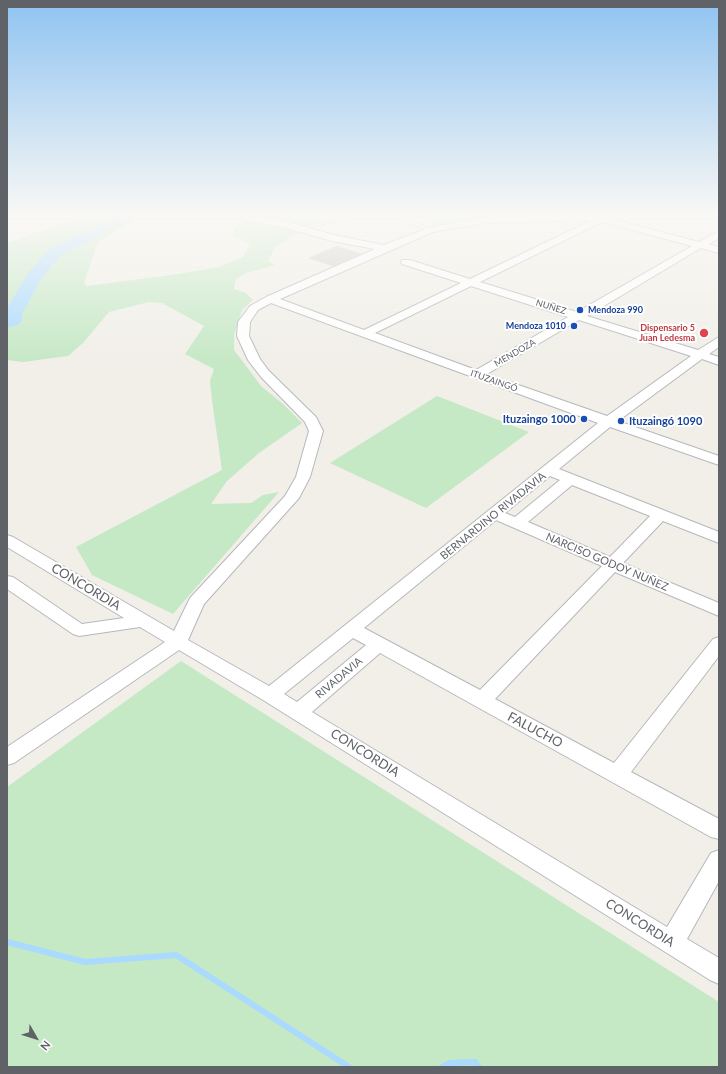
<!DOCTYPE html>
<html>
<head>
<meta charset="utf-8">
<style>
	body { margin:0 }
	#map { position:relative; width:726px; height:1074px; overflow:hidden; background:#f1efe8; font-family:Lato,sans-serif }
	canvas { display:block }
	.frame { position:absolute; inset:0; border:8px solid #5f6368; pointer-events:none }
	.north { position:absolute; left:16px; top:1018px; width:40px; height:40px; -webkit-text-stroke:3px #fff; paint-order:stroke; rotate:129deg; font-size:11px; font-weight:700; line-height:16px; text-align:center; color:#5f6368 }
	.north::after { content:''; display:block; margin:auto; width:14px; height:18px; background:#5f6368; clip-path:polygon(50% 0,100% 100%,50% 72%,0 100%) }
</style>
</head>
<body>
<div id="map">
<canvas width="726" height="1074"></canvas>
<div class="frame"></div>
<div class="north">N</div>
</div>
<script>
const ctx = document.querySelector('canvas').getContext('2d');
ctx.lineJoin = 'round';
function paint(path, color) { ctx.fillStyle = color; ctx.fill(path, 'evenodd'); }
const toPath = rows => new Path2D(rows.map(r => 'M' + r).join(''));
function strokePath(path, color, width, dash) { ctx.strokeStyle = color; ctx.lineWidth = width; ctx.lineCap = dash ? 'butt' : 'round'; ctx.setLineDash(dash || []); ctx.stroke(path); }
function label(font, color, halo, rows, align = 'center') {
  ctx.font = font + ' Lato,sans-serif'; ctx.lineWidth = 4; ctx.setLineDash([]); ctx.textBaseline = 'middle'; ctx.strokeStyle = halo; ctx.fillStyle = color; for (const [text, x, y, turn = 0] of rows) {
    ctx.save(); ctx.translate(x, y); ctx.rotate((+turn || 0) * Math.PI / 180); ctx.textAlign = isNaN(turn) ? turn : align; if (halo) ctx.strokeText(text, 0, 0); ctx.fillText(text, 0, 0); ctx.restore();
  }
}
const green = toPath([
	[93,214,144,214,98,242,84,283,87,286,178,274,219,267,243,257,250,244,234,237,233,229,244,222,214,214,327,214,275,248,268,261,275,265,246,273,236,279,234,289,246,293,253,300,242,310,234,335,234,350,261,386,283,404,302,423,259,453,227,481,211,504,251,503,263,495,279,492,173,614,92,575,76,547,222,470,212,400,210,381,214,369,185,354,204,326,162,303,149,302,109,312,84,342,68,356,23,362,7,360,7,243],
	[409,214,570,214,473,218,438,225],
	[437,396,529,432,426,508,330,463],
	[181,661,719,1002,719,1067,7,1067,7,787]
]);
const stream = toPath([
	[7,942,85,962,176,955,349,1067],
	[442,1067,449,1063,475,1062,479,1067]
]);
const river = toPath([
	[121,214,139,214,137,217,61,255,41,279,22,314,22,320,19,324,7,328,7,309,28,273,49,249,121,214]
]);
const building = toPath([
	[337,246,361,254,333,266,309,258,337,246]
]);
const service = toPath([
	[355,215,357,216,357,217,301,229,299,228,355,215],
	[396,216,400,216,433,230,429,231,396,218,396,216]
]);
const minor = toPath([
	[225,214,243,214,288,222,334,235,384,245,428,228,485,217,603,215,608,218,699,242,719,231,719,238,709,244,719,247,719,253,701,248,587,316,698,350,719,337,719,347,709,354,719,357,719,365,702,359,618,421,719,456,719,465,610,427,559,469,719,532,719,543,663,521,623,563,719,603,719,616,615,572,495,699,614,763,713,639,719,637,719,656,631,772,719,819,719,839,711,837,380,653,312,712,667,927,711,853,719,850,719,881,687,939,719,958,719,984,710,980,263,700,179,650,14,763,7,765,7,747,165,642,140,627,79,636,73,634,7,589,7,576,13,577,82,624,124,618,7,547,7,535,13,537,174,631,190,598,285,496,296,477,309,431,305,422,261,377,248,360,237,336,238,322,250,306,266,297,375,249,332,241,286,228,230,217,225,214],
	[592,220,470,279,410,260,402,260,401,262,402,264,461,283,364,330,280,299,433,232,485,223,592,220],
	[602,222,692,246,577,312,480,282,602,222],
	[471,286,568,317,476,370,375,333,471,286],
	[271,303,598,423,269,686,188,640,204,604,299,498,310,477,323,431,316,417,269,371,260,359,249,336,250,322,258,310,271,303],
	[579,320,691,356,607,416,487,374,579,320],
	[550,476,560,480,515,517,505,513,550,476],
	[572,485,650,516,610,557,528,522,572,485],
	[496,520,602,566,480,690,364,628,496,520],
	[353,638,366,645,297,702,284,694,353,638]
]);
const markers = [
	[580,310,4,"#1a4fb4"],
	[574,326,4,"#1a4fb4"],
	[704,333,5,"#e0444e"],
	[584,419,4,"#1a4fb4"],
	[621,421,4,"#1a4fb4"]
];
const farStreetnames = [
	["NUÑEZ",551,307,17],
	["MENDOZA",515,353,-30],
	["ITUZAINGÓ",494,381,19]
];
const farTransitnames = [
	["Mendoza 990",588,310],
	["Mendoza 1010",566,326,"right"]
];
const farHealthnames = [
	["Dispensario 5",695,328],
	["Juan Ledesma",695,338]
];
const transitNames = [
	["Ituzaingo 1000",576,419],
	["Ituzaingó 1090",629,421,"left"]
];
const streetNames = [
	["BERNARDINO RIVADAVIA",493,516,-39],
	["NARCISO GODOY NUÑEZ",607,562,23],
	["RIVADAVIA",339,678,-40]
];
const nearStreetnames = [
	["CONCORDIA",86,587,31],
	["FALUCHO",535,730,28],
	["CONCORDIA",365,753,32],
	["CONCORDIA",640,923,32]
];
paint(green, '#c5e8c5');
strokePath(stream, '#aadaff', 6);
paint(river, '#aadaff');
paint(building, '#cccac5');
strokePath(building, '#d6d1c6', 1);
strokePath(service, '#b5b8bc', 2);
strokePath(minor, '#b5b8bc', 2);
paint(service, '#fff');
paint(minor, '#fff');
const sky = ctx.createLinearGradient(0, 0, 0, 364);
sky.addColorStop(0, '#8fc3f1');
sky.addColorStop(0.59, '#f9f8f5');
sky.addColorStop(1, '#f9f8f500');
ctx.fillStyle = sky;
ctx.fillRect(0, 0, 726, 364);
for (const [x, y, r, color] of markers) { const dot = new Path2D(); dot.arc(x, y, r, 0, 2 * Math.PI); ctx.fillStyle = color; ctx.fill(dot); strokePath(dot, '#fff', 1.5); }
label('9px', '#5f6368', '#fff', farStreetnames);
label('bold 9px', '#164399', '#fff', farTransitnames, 'left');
label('bold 9px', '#be3a42', '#fff', farHealthnames, 'right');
label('bold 11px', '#164399', '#fff', transitNames, 'right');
label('11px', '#5f6368', '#fff', streetNames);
label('13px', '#5f6368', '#fff', nearStreetnames);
</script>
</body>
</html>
